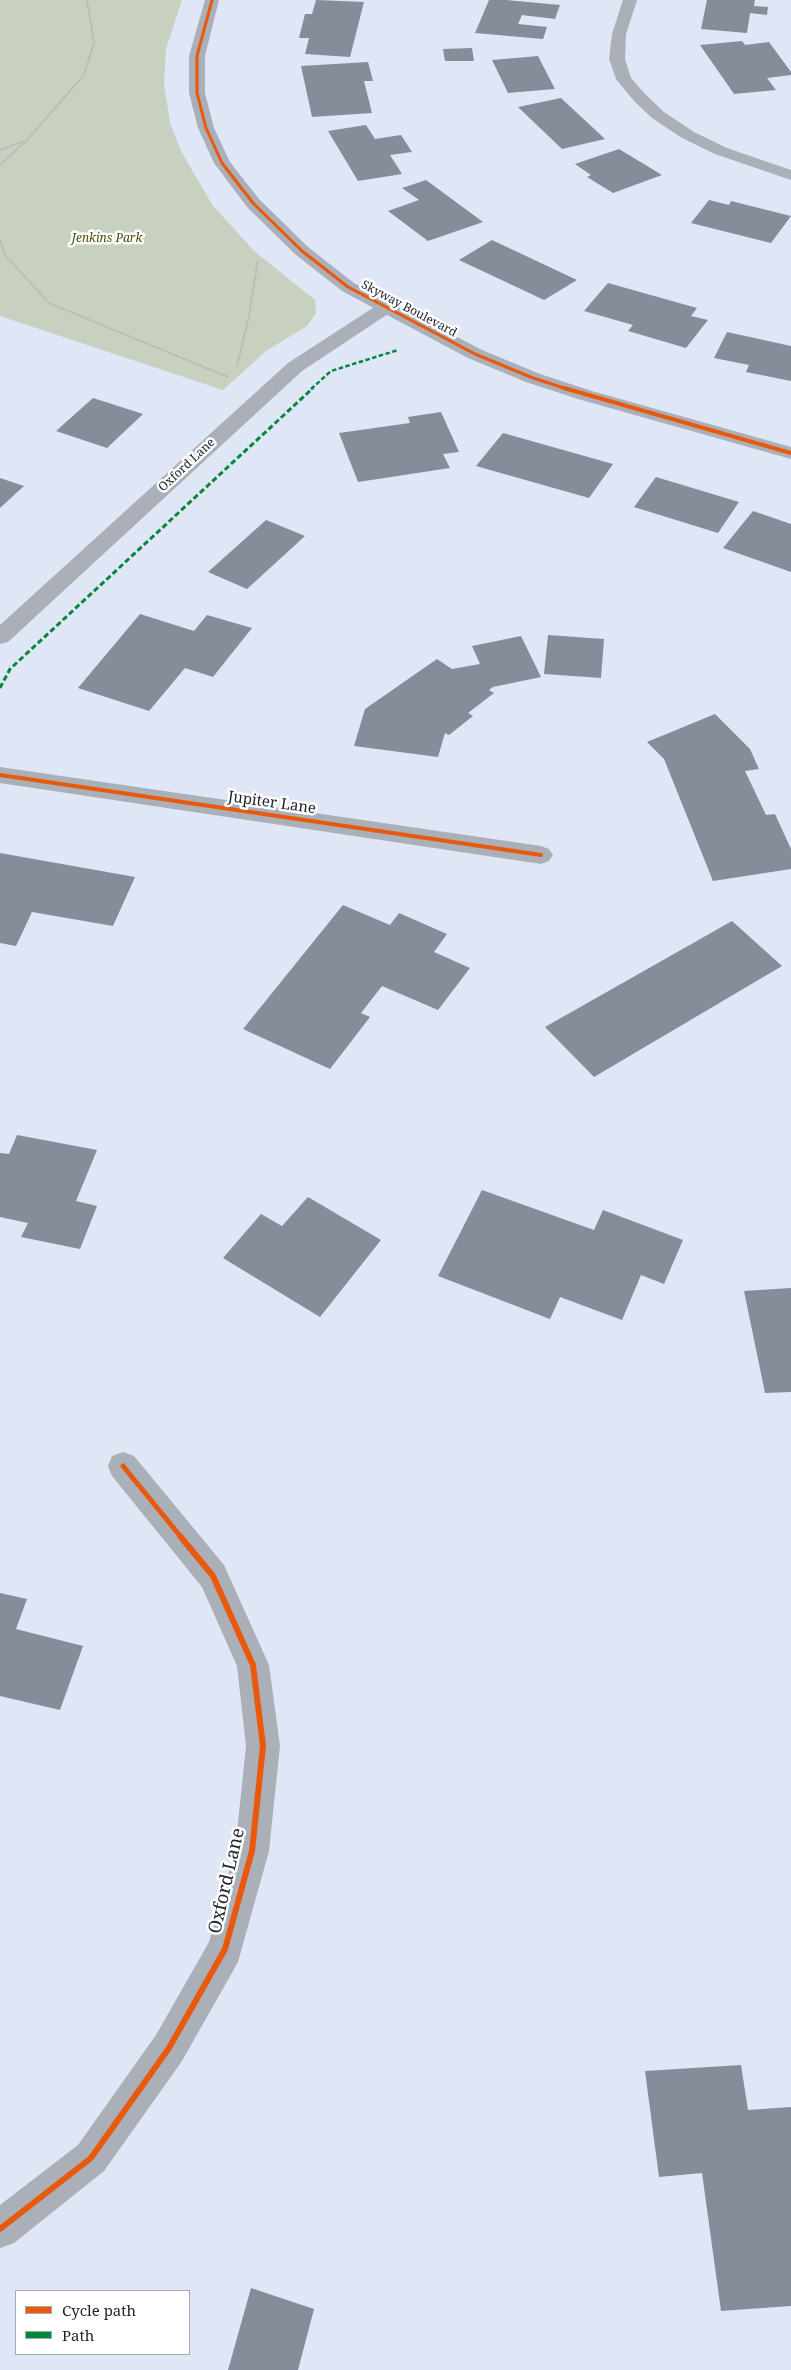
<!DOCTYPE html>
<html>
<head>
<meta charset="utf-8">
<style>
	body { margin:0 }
	#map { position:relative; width:791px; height:2370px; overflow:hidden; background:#dfe6f5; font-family:"Noto Serif",serif }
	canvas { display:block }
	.legend { position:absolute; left:15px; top:2290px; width:175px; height:65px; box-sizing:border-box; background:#fff; border:1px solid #a6a8ac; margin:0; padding:6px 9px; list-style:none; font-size:15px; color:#212530 }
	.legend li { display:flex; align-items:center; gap:10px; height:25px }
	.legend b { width:25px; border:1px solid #a6a8ac }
</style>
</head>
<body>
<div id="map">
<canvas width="791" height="2370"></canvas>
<ul class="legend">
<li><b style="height:6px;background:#e8590c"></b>Cycle path</li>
<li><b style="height:6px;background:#00873e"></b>Path</li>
</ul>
</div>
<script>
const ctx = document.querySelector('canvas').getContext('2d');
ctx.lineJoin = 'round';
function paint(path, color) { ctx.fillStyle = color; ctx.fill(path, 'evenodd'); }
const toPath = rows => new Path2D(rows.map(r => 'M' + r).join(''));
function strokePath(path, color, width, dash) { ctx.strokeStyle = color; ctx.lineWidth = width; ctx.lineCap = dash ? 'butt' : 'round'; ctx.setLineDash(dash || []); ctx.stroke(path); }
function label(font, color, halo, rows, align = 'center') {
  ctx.font = font + ' "Noto Serif",serif'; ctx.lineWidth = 5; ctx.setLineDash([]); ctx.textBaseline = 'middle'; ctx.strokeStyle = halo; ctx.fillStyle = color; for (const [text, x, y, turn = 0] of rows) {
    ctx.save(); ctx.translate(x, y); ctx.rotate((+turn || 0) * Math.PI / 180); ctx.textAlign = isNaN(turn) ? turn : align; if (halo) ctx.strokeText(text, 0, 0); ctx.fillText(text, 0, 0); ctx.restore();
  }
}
const green = toPath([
	[0,0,182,0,166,49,164,84,170,123,181,151,213,206,237,232,253,250,315,300,316,313,307,326,266,351,223,390,0,316]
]);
const building = toPath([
	[316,0,364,2,350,57,305,54,309,38,299,38,305,14,312,14],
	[489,0,506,0,560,5,555,19,522,15,518,24,547,27,543,39,475,33],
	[707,0,755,0,754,6,768,7,767,15,750,13,747,33,701,29],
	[742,41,745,45,769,42,791,72,791,75,767,78,776,90,734,94,700,45],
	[472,48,474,61,445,61,443,49],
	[538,56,555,89,508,93,492,60],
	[368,62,373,81,364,81,372,113,312,117,301,66],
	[561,98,605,139,562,149,518,107],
	[366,125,375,139,401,135,412,152,390,155,402,174,358,181,328,131],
	[619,149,662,175,613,193,587,177,591,175,575,164],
	[426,180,483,222,428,241,388,211,419,200,402,188],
	[709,200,729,205,731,201,791,216,771,243,691,223],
	[492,240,577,280,544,300,459,260],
	[608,283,697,308,691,316,708,320,686,348,628,331,633,325,584,311],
	[727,332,791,346,791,381,746,372,749,365,714,358],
	[93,398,143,414,107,448,56,431],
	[441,412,459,452,443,454,450,468,358,482,339,433,410,423,408,417],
	[503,433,613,464,589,498,476,466],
	[656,477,739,502,718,533,634,507],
	[0,478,24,486,0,508],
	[753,511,791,524,791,572,723,548],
	[266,520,305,536,247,589,208,572],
	[140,614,194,631,207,615,252,628,213,677,185,668,149,711,78,688],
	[548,635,604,639,601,678,544,674],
	[521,636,541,677,493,687,489,690,494,693,468,713,473,716,449,735,445,733,438,757,354,746,365,709,437,659,452,669,480,664,472,646],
	[715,714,750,749,759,769,745,771,766,815,775,814,791,849,791,869,713,881,664,759,647,742],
	[0,853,135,877,113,926,32,912,16,946,0,943],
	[343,905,390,925,399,913,447,934,434,952,470,968,438,1010,382,986,361,1013,370,1017,330,1069,243,1029],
	[732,921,782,966,594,1077,545,1027],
	[17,1135,97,1150,76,1201,97,1206,80,1249,21,1237,28,1223,0,1217,0,1153,9,1154],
	[482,1190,594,1230,603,1210,683,1240,664,1284,641,1275,622,1320,560,1297,550,1319,438,1276],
	[308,1197,381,1240,320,1317,223,1258,261,1214,282,1226],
	[791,1288,791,1392,765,1393,744,1291],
	[0,1593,27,1599,16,1629,83,1646,60,1710,0,1696],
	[741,2065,748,2110,791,2107,791,2306,721,2311,702,2173,659,2177,645,2071],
	[251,2288,314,2309,298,2370,228,2370]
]);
const path = toPath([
	[0,150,24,141],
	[0,165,27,140,84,75,94,43,87,0],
	[0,240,5,255,49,303,228,377],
	[237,366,249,316,258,260]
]);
const minor = toPath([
	[623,0,637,0,626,34,625,59,631,78,646,95,664,112,694,132,727,148,791,170,791,180,715,154,682,138,652,118,634,101,616,79,609,59,612,34,623,0],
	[385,303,391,304,394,308,391,312,302,371,8,642,0,644,0,625,288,363,379,304,385,303],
	[0,767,541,846,549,849,553,855,549,861,541,864,0,783,0,767],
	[123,1452,134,1456,224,1565,269,1665,280,1746,269,1851,238,1962,182,2061,104,2171,14,2243,0,2248,0,2205,78,2145,156,2035,209,1942,235,1851,246,1746,237,1666,202,1587,112,1476,108,1466,112,1456,123,1452]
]);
const tertiary = toPath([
	[205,0,219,0,205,56,205,93,214,128,230,162,259,199,308,247,354,283,482,350,540,374,592,391,791,447,791,459,578,399,526,382,468,358,342,291,296,255,247,207,214,163,198,128,189,93,189,56,205,0]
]);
const quietFar1 = toPath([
	[311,389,331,371,398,350]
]);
const quiet = toPath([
	[0,688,10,669,313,388]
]);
const cyclewayFar3 = toPath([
	[212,0,197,56,197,93,206,128,222,163,253,203,302,251,348,287,475,354,533,378,567,389]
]);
const cyclewayFar2 = toPath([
	[564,388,791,453],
	[0,775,541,855]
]);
const cyclewayFar1 = toPath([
	[123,1466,181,1537]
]);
const cycleway = toPath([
	[0,2229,91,2158,169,2048,225,1949,252,1851,263,1746,253,1665,213,1576,180,1536]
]);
const farParknames = [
	["Jenkins Park",107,239]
];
const farStreetnames = [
	["Skyway Boulevard",409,309,28],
	["Oxford Lane",187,465,-43]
];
const streetNames = [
	["Jupiter Lane",272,803,8]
];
const nearStreetnames = [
	["Oxford Lane",227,1881,-77]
];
paint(green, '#c8d1c0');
paint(building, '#868c99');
strokePath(path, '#a9acb4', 2, [1, 1]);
paint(minor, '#abafb7');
paint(tertiary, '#abafb7');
strokePath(quietFar1, '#00873e', 2.5, [4.5, 2.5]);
strokePath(quiet, '#00873e', 3, [5.5, 3]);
strokePath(cyclewayFar3, '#e8590c', 3);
strokePath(cyclewayFar2, '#e8590c', 4);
strokePath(cyclewayFar1, '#e8590c', 5);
strokePath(cycleway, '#e8590c', 6);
label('italic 12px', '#444f03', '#fff', farParknames);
label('12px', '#212530', '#fff', farStreetnames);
label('15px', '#212530', '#fff', streetNames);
label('18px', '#212530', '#fff', nearStreetnames);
</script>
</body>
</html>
